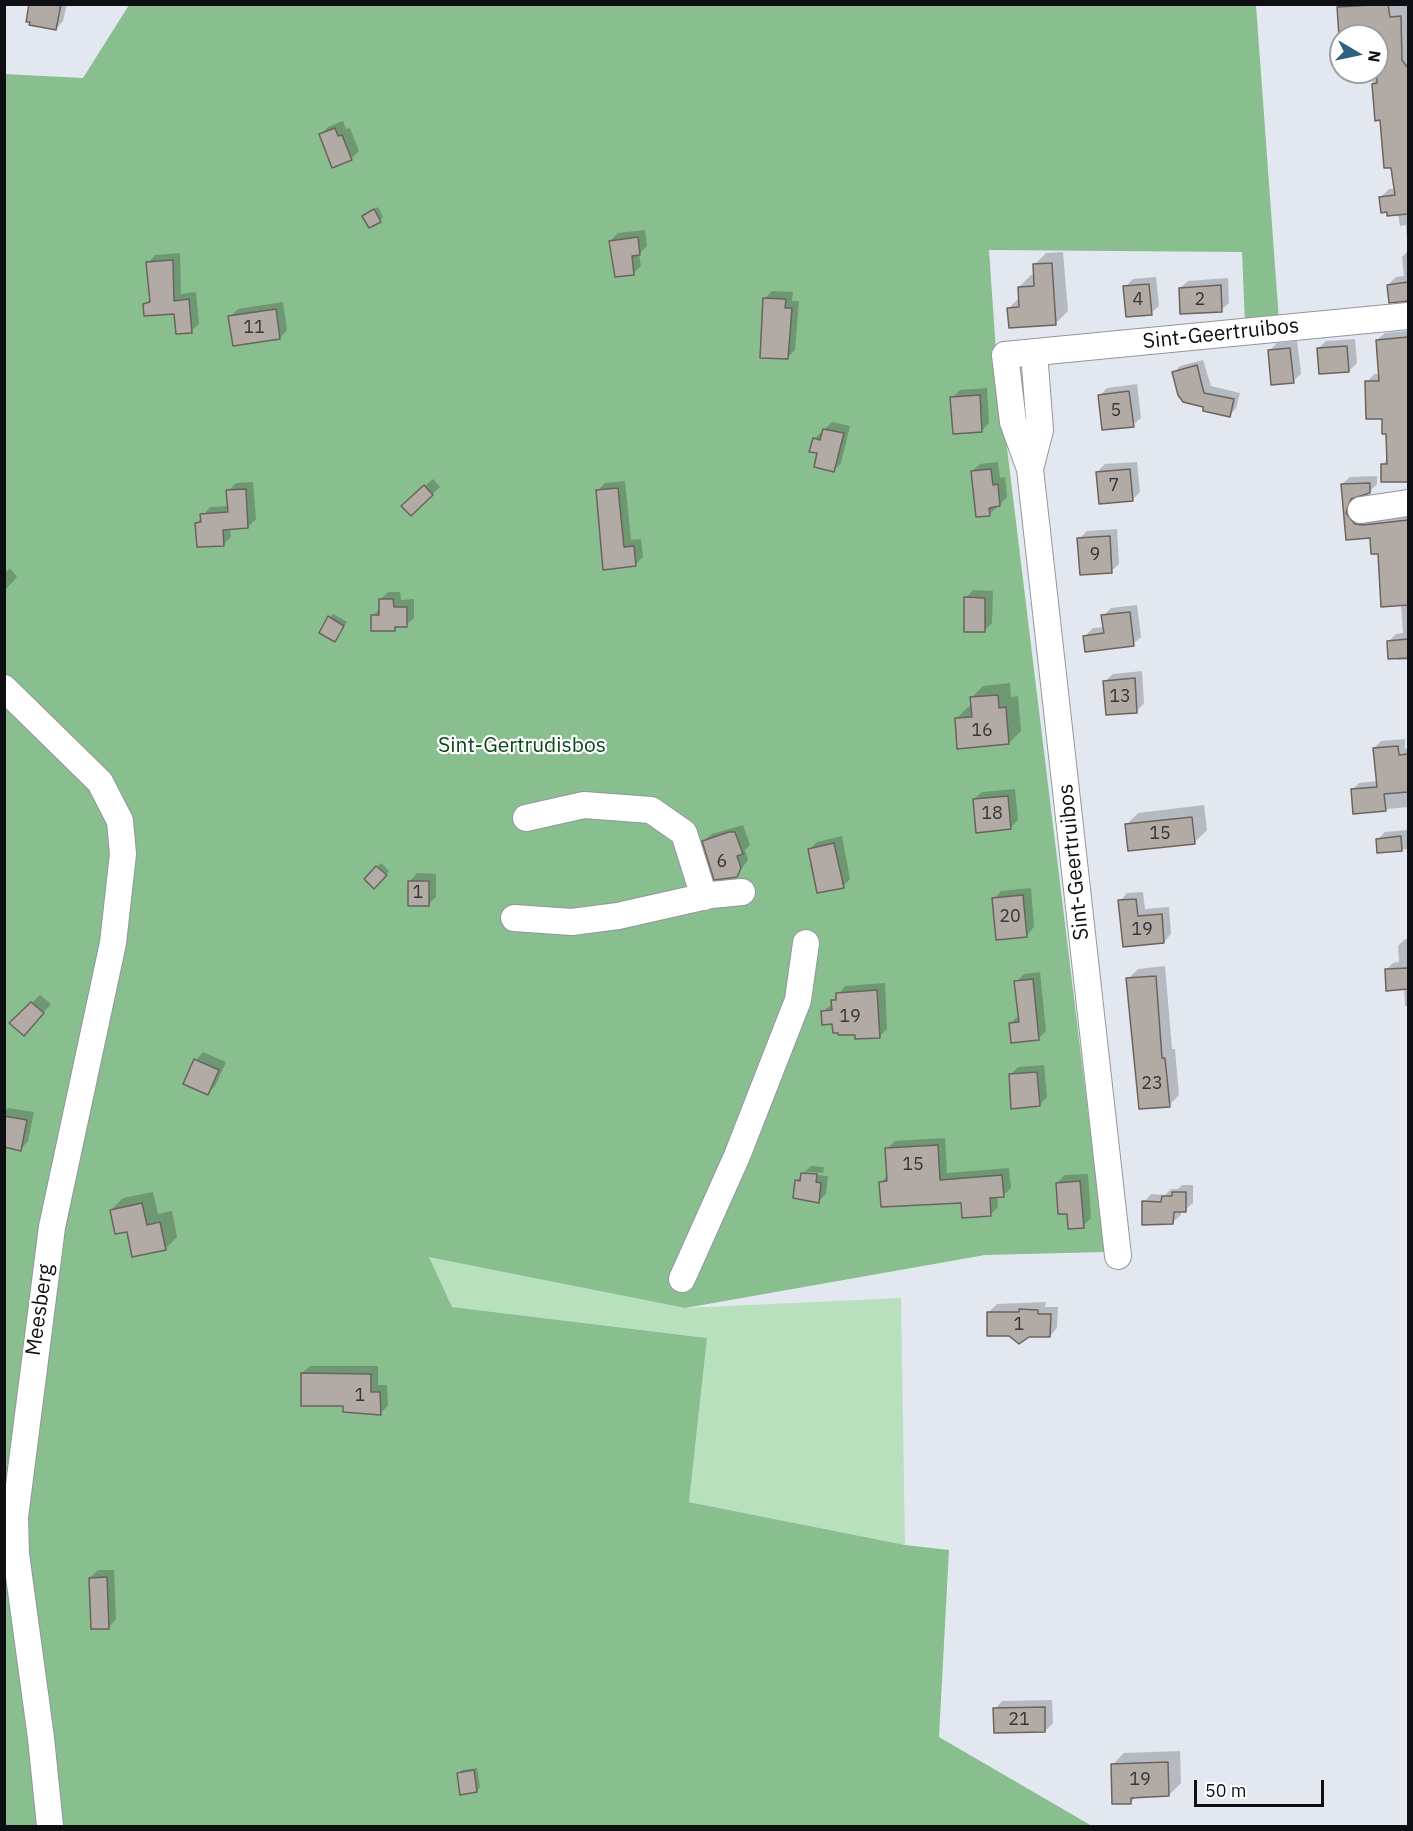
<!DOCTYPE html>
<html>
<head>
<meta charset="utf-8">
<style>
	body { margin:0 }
	#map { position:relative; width:1413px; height:1831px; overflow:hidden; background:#e3e8f0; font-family:"IBM Plex Sans",sans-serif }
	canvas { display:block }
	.frame { position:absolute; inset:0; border:6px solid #0e0f12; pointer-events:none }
	.north { position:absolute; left:1329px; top:24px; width:60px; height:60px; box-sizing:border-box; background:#fff; border:2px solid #9f9fa0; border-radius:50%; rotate:99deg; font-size:16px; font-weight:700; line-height:24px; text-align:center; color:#0e0f12 }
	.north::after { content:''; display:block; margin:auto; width:21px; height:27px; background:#2c627d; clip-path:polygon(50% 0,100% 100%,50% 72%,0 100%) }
	.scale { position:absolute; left:1194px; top:1780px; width:130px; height:27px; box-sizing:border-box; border:3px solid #0e0f12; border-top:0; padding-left:8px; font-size:18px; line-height:21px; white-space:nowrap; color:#0e0f12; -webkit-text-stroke:4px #fff; paint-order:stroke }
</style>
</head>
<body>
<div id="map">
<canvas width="1413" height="1831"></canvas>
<div class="frame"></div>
<div class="north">N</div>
<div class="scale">50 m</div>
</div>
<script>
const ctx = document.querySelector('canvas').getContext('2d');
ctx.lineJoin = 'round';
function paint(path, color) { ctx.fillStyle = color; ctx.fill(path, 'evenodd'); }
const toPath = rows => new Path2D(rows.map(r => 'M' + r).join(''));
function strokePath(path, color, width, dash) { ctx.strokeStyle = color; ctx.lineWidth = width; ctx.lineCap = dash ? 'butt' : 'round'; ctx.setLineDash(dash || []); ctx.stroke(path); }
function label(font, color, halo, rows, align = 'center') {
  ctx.font = font + ' "IBM Plex Sans",sans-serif'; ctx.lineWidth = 4.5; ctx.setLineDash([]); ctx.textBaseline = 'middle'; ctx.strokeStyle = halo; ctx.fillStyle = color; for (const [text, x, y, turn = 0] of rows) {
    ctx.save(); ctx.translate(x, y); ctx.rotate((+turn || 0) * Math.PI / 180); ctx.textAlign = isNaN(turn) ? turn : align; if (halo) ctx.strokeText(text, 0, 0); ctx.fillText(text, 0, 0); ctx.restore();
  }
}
const green = toPath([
	[428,1256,685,1308,901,1298,905,1545,689,1502,707,1338,452,1307]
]);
const forest = toPath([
	[129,5,1256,5,1279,321,1245,324,1242,252,989,250,997,366,1105,1252,985,1255,685,1308,429,1257,452,1307,707,1338,689,1502,905,1545,949,1550,939,1737,1092,1826,5,1826,4,74,83,78]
]);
const shadow = toPath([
	[30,4,67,4,63,21,56,29],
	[1339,4,1408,4,1408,301,1390,301,1388,285,1396,277,1404,276,1402,257,1408,251,1406,225,1400,226,1398,214,1383,212,1381,197,1389,189,1395,189,1381,119,1376,119,1372,72,1377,72,1377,36,1349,36,1339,14],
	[343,121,346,129,350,128,359,151,351,159,321,134,328,127],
	[378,207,383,217,380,220,363,216],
	[645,230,647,246,639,254,641,266,633,274,610,241,618,233],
	[1063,252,1068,311,1056,323,1009,308,1020,297,1019,287,1031,275,1035,275,1034,265,1046,253],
	[180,253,181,294,196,292,199,324,191,331,176,312,145,305,151,298,148,263,155,255],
	[1156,277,1159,306,1151,313,1125,287,1133,279],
	[1228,278,1229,303,1221,310,1180,288,1188,281],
	[772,291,793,292,792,301,799,301,795,350,787,358,764,299],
	[283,302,287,330,280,338,230,317,238,309],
	[1408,331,1408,481,1382,481,1382,465,1388,459,1388,432,1367,382,1374,374,1380,374,1377,340,1385,333],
	[1355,339,1357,363,1349,371,1318,349,1326,341],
	[1297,341,1301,374,1293,381,1269,351,1277,343],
	[1203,360,1211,386,1240,393,1236,408,1230,415,1205,406,1174,373,1180,366],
	[1137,384,1141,418,1133,425,1100,395,1107,388],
	[987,388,989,423,981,431,952,398,960,390],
	[832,422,850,426,841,463,834,470,819,452,814,439],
	[998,462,1000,478,1005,477,1007,497,989,515,972,471,980,464],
	[1137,462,1140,492,1132,500,1097,472,1105,464],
	[1377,476,1377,484,1369,492,1354,496,1356,511,1408,513,1408,660,1397,660,1388,642,1396,634,1403,633,1401,604,1379,552,1371,537,1347,539,1342,484,1350,477],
	[433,479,440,487,411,514,411,498],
	[625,481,631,540,641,539,643,557,635,565,604,568,597,491,605,483],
	[253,482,256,519,248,527,230,528,231,537,223,545,197,523,210,507,229,506,228,491,236,483],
	[1117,529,1119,564,1111,571,1079,539,1087,531],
	[10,568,17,577,4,591,4,574],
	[973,590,993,591,992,623,984,631,966,598],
	[388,592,400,592,401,600,414,599,414,618,406,625,398,626,395,629,373,616,380,608,380,600],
	[1137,605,1141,637,1133,644,1085,636,1093,628,1104,627,1103,616,1111,608],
	[333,614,347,622,335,640,330,617],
	[1142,671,1144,703,1137,711,1105,681,1113,674],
	[1010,683,1011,697,1018,696,1021,731,1009,743,956,719,968,707,972,706,971,698,983,686],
	[1405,739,1405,749,1408,748,1408,807,1354,812,1352,790,1359,783,1378,781,1374,748,1381,741],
	[1015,789,1018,820,1010,828,974,799,982,792],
	[1204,805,1207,830,1195,842,1126,825,1138,813],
	[743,825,750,845,745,850,748,860,736,876,704,841,712,834],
	[1408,830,1408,849,1379,851,1378,839,1385,832],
	[842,836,850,879,843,886,810,849,817,842],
	[381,863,389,871,374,887,366,879],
	[417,873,436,874,436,897,428,905,410,881],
	[1031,888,1034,927,1027,935,994,899,1001,891],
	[1143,892,1145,909,1169,907,1171,934,1164,942,1120,901,1127,893],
	[1405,939,1408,939,1408,1006,1405,1006,1404,988,1386,970,1393,963,1399,962,1398,946],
	[1165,966,1172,1049,1175,1049,1179,1095,1169,1105,1128,979,1138,969],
	[1040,972,1046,1031,1038,1039,1011,1023,1019,1015,1016,982,1024,974],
	[885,983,887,1029,880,1036,857,1033,834,1022,823,1011,833,1004,845,986],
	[40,995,51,1004,31,1027,11,1023],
	[203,1052,226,1062,215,1086,208,1093,196,1060],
	[1044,1065,1047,1097,1039,1105,1010,1075,1018,1067],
	[8,1108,34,1112,28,1141,21,1149,4,1136,4,1111],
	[945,1138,947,1173,1009,1168,1011,1188,1003,1196,997,1196,998,1207,990,1215,963,1201,881,1182,888,1175,887,1149,895,1141],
	[811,1166,824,1167,823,1173,807,1172,805,1174,828,1176,826,1194,818,1202,796,1181],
	[1088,1174,1091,1218,1083,1226,1069,1212,1057,1183,1065,1175],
	[1182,1185,1193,1185,1193,1203,1185,1210,1181,1210,1181,1215,1173,1222,1144,1202,1151,1194,1165,1195,1171,1189,1178,1189],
	[153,1192,158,1214,172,1211,177,1237,165,1249,128,1230,111,1210,123,1198],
	[1046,1302,1045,1307,1058,1307,1057,1328,1050,1336,989,1312,997,1304],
	[310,1366,378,1366,378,1385,387,1385,388,1406,380,1413,345,1404,302,1373],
	[98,1570,114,1570,116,1619,109,1627,90,1578],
	[1052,1700,1053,1723,1045,1731,995,1709,1002,1701],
	[1180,1751,1181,1783,1169,1795,1137,1796,1131,1802,1112,1765,1124,1753],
	[477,1768,480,1787,477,1791,459,1773,462,1770]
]);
const building = toPath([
	[29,4,61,4,56,30,29,25,30,22,26,22,29,4],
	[1388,4,1390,17,1401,16,1402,60,1408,68,1408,214,1387,216,1387,212,1381,213,1379,197,1395,195,1391,168,1384,168,1380,120,1375,121,1372,84,1377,83,1377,36,1339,36,1337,7,1388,4],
	[335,128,338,136,342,135,352,160,332,168,319,134,335,128],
	[374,209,381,222,369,228,362,216,374,209],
	[638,237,640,255,632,256,634,275,615,277,609,241,638,237],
	[173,260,174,301,189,299,192,333,176,334,174,314,144,316,143,304,150,302,146,262,173,260],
	[1052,263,1056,325,1009,328,1007,308,1019,307,1018,287,1034,286,1033,264,1052,263],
	[1408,282,1408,301,1389,303,1387,285,1408,282],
	[1149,284,1152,315,1126,317,1123,286,1149,284],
	[1221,285,1222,312,1180,314,1179,288,1221,285],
	[763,298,786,299,785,308,792,308,788,359,760,358,763,298],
	[276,309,280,339,233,346,228,316,276,309],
	[1408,337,1408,482,1381,482,1381,464,1387,464,1386,434,1382,434,1382,419,1366,419,1365,381,1379,381,1376,340,1408,337],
	[1347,346,1349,372,1319,374,1317,348,1347,346],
	[1290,348,1294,383,1271,385,1268,350,1290,348],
	[1197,365,1204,393,1234,399,1230,417,1203,411,1203,407,1183,402,1178,395,1172,372,1197,365],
	[1129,391,1134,427,1102,430,1098,395,1129,391],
	[980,395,982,432,953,434,950,397,980,395],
	[823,429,844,433,834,472,814,467,817,453,809,452,813,438,820,440,823,429],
	[991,469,993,485,998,484,1000,506,989,508,990,516,976,517,971,471,991,469],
	[1130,469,1133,501,1099,504,1096,472,1130,469],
	[1370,483,1370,493,1351,499,1346,513,1355,524,1363,525,1408,520,1408,605,1381,607,1378,554,1371,554,1370,538,1346,540,1341,484,1370,483],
	[424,485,433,495,411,516,401,506,424,485],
	[618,488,624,547,634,546,636,566,603,570,596,490,618,488],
	[246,489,248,528,223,530,224,546,197,547,195,523,201,522,200,514,228,512,226,490,246,489],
	[1110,536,1112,573,1080,575,1077,538,1110,536],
	[964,597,985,598,985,632,964,632,964,597],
	[379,599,393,599,394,607,407,607,407,627,395,627,395,631,371,631,371,615,379,615,379,599],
	[1130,612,1134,646,1085,652,1083,636,1104,633,1101,615,1130,612],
	[328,616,344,626,335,642,319,633,328,616],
	[1408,639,1408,658,1388,659,1387,641,1408,639],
	[1135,678,1137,713,1106,715,1103,681,1135,678],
	[998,695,999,708,1006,707,1009,744,957,749,955,718,972,717,970,697,998,695],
	[1398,746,1399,755,1408,754,1408,792,1384,794,1386,811,1353,814,1351,789,1377,787,1373,748,1398,746],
	[1008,796,1011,829,976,833,973,799,1008,796],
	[1192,817,1195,844,1128,851,1125,824,1192,817],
	[729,832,735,832,743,854,737,856,741,868,737,877,714,880,702,841,729,832],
	[1401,836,1402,851,1377,853,1376,839,1401,836],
	[834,843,844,888,817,893,808,849,834,843],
	[376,866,387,875,374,889,364,879,376,866],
	[408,881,429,881,429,906,408,906,408,881],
	[1023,895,1027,937,996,940,992,898,1023,895],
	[1136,899,1138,916,1162,914,1164,943,1123,947,1118,900,1136,899],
	[1408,968,1408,989,1386,991,1385,969,1408,968],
	[1156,976,1162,1058,1165,1058,1170,1107,1139,1109,1126,978,1156,976],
	[1033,979,1039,1040,1011,1043,1009,1023,1019,1022,1014,981,1033,979],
	[877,990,880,1038,855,1039,855,1035,838,1035,838,1033,833,1033,832,1024,822,1025,821,1011,832,1010,831,1000,836,1000,836,993,877,990],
	[31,1002,44,1013,24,1036,9,1023,31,1002],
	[194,1059,219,1070,208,1095,183,1084,194,1059],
	[1037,1072,1040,1106,1011,1109,1009,1074,1037,1072],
	[4,1116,27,1120,21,1151,4,1147,4,1116],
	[938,1145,940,1180,1002,1175,1004,1197,990,1198,991,1216,962,1218,961,1203,881,1207,879,1182,887,1181,885,1148,938,1145],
	[801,1173,817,1174,816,1182,821,1183,819,1203,793,1198,795,1180,800,1181,801,1173],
	[1080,1181,1084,1228,1068,1229,1067,1214,1058,1214,1056,1183,1080,1181],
	[1172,1192,1186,1192,1186,1212,1174,1212,1173,1224,1142,1225,1142,1201,1161,1202,1162,1196,1172,1196,1172,1192],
	[142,1203,147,1225,160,1222,166,1250,132,1257,127,1232,115,1234,110,1210,142,1203],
	[1019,1309,1038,1310,1038,1314,1051,1314,1050,1337,1029,1337,1019,1344,1009,1336,987,1336,987,1312,1019,1312,1019,1309],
	[301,1373,371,1374,371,1392,380,1392,381,1415,343,1412,343,1406,301,1406,301,1373],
	[107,1577,109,1629,91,1629,89,1578,107,1577],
	[1045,1707,1045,1732,994,1733,993,1708,1045,1707],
	[1168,1762,1169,1796,1131,1798,1131,1804,1112,1804,1111,1764,1168,1762],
	[474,1770,477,1792,460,1795,457,1773,474,1770]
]);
const minor = toPath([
	[1030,469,1040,430,1034,352],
	[1361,510,1408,503],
	[4,688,100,782,120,821,123,854,113,943,52,1227,15,1517,16,1554,41,1738,50,1826],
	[526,818,584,805,651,810,684,833,704,897],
	[514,918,572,922,618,916,711,895,742,892],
	[1118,1256,1030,469,1013,422,1005,355,1408,316],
	[682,1279,737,1156,798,1000,806,943]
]);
const numberNames = [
	["4",1138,300],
	["2",1200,300],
	["11",254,328],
	["5",1116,411],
	["7",1114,486],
	["9",1095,555],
	["13",1120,697],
	["16",982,731],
	["18",992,814],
	["15",1160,834],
	["6",722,862],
	["1",418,893],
	["20",1010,917],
	["19",1142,930],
	["19",850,1017],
	["23",1152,1084],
	["15",913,1165],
	["1",1019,1325],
	["1",360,1396],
	["21",1019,1720],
	["19",1140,1780]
];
const streetNames = [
	["Sint-Geertruibos",1221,334,-6],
	["Sint-Geertruibos",1074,862,-96],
	["Meesberg",40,1310,-82]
];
const parkNames = [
	["Sint-Gertrudisbos",522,746]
];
paint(green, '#b8e0bc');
paint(forest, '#89be8f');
paint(shadow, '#0003');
paint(building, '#b2aaa4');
strokePath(building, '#6b635e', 1.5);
strokePath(minor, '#92969e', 28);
strokePath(minor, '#fff', 26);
label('18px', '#373636', null, numberNames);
label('21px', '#0e0f12', '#fff', streetNames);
label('21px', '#0b461a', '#fff', parkNames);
</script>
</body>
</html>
